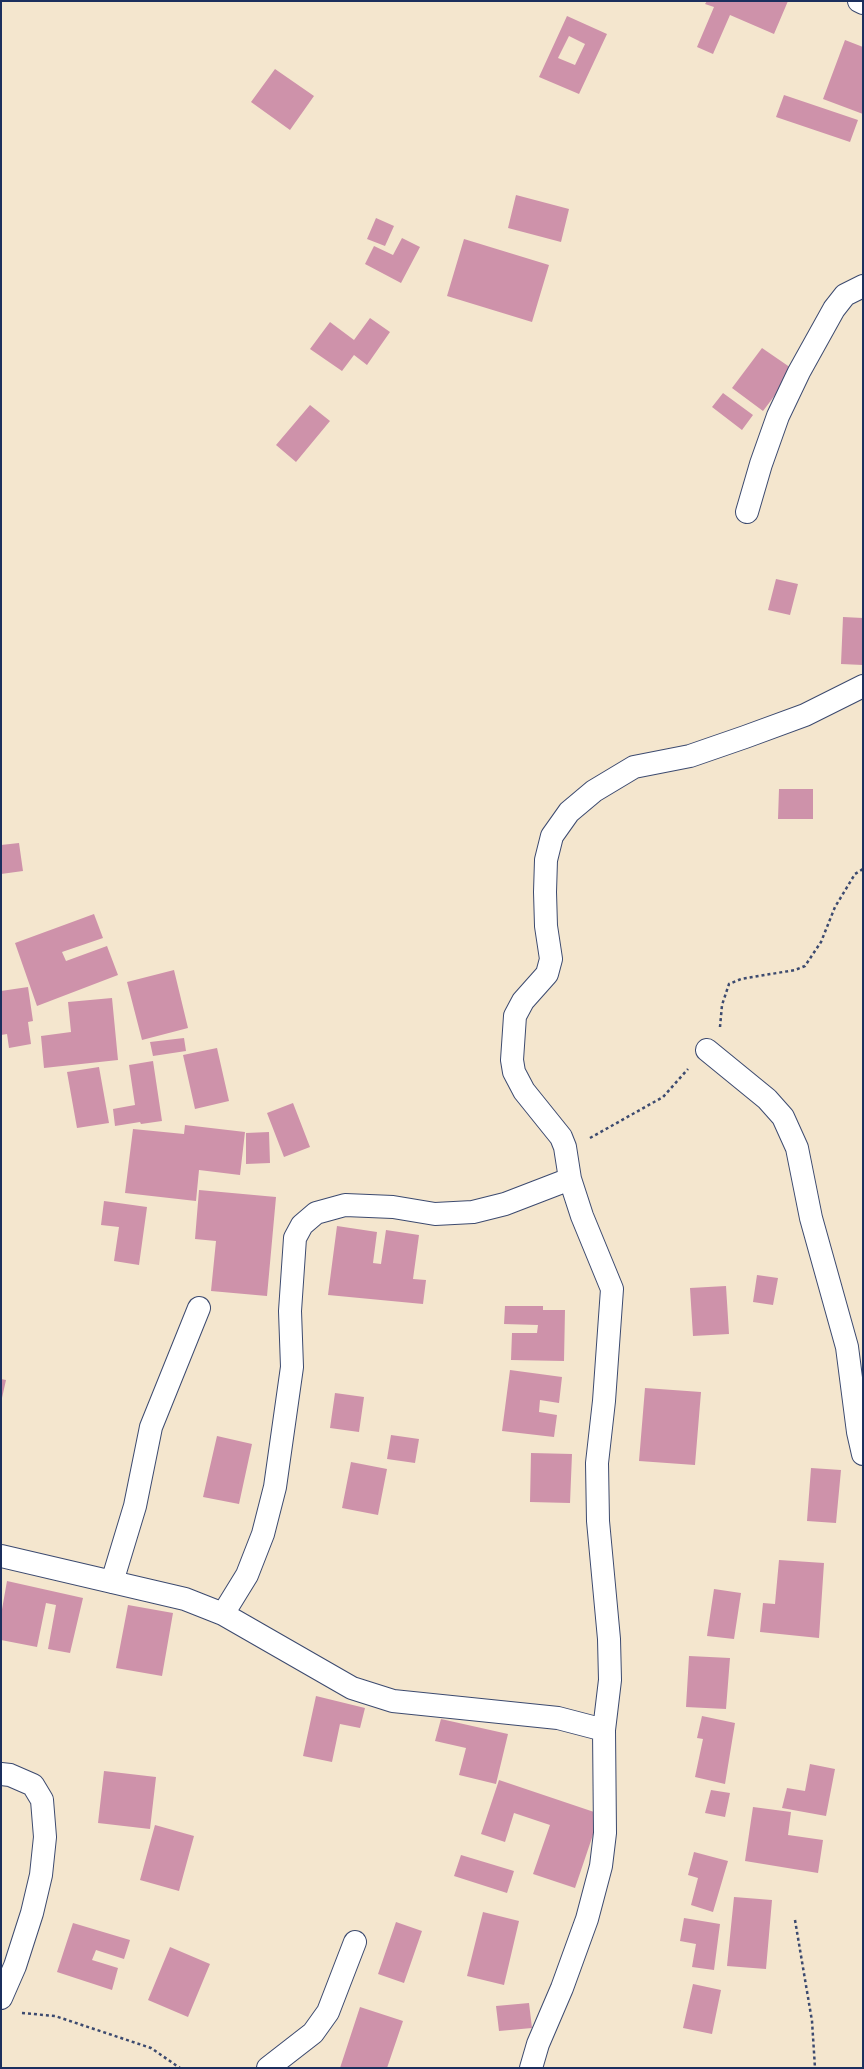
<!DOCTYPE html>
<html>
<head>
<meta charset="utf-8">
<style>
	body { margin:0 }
	#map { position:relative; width:864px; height:2069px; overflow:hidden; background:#f4e6ce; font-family:"Indie Flower",sans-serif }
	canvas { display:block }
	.frame { position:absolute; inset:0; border:2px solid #1b2f5e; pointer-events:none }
</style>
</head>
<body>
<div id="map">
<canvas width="864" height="2069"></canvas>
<div class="frame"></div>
</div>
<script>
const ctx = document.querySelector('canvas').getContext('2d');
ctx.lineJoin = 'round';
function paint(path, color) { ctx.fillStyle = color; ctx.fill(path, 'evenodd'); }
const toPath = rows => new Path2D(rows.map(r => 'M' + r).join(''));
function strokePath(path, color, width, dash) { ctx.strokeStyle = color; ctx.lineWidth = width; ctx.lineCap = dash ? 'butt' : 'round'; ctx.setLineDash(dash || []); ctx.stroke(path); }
const building = toPath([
	[707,1,788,1,774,34,730,15,713,54,697,47,714,7,705,4],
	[567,16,607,34,579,94,539,77],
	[569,36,585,44,575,65,558,58],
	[845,40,863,47,863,114,823,99],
	[275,69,314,96,290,130,251,102],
	[784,95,858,120,850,142,776,117],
	[516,195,569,209,561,242,508,228],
	[376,218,394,226,385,246,367,239],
	[402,238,420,247,401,283,365,264,374,246,393,255],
	[464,239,549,265,532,322,447,296],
	[370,318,390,332,367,365,354,355,342,371,310,349,330,322,354,340],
	[762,348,794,370,763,411,732,388],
	[723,393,753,415,742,430,712,407],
	[310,405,330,421,296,462,276,445],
	[776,579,798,584,790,615,768,610],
	[843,617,863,618,863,665,841,664],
	[779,789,813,789,813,819,778,819],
	[19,843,23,871,1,874,1,845],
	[94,914,103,938,62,952,66,961,107,946,118,975,37,1006,15,943],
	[174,970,188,1028,142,1040,127,982],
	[28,987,33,1021,28,1022,31,1044,9,1048,7,1034,1,1035,1,991],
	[112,998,118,1060,44,1068,41,1036,71,1032,68,1002],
	[184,1038,186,1051,153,1056,150,1042],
	[217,1048,229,1101,195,1109,183,1055],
	[153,1061,162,1121,141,1124,140,1122,115,1126,113,1109,135,1105,129,1065],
	[99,1067,109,1123,77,1128,67,1072],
	[293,1103,310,1147,284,1157,267,1113],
	[185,1125,245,1132,240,1175,199,1170,196,1201,125,1193,133,1129,184,1134],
	[269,1132,270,1163,246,1164,246,1133],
	[199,1190,276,1197,267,1296,211,1291,216,1241,195,1239],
	[104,1201,147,1207,139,1265,114,1261,119,1227,101,1225],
	[337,1226,377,1232,373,1263,381,1264,386,1230,419,1235,413,1279,426,1280,423,1304,328,1295],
	[757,1275,778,1278,773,1305,753,1302],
	[726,1286,729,1334,693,1336,690,1288],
	[505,1306,543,1306,543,1310,565,1310,564,1361,511,1360,512,1333,537,1333,538,1325,504,1324],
	[510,1370,562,1377,559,1403,540,1400,539,1412,557,1415,554,1437,502,1431],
	[1,1379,6,1380,2,1398,1,1398],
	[645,1388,701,1392,695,1465,639,1461],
	[335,1393,364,1397,359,1432,330,1428],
	[391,1435,419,1439,415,1463,387,1459],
	[217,1436,252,1444,239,1504,203,1497],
	[531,1453,572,1454,570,1503,530,1502],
	[351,1462,387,1469,378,1515,342,1508],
	[811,1468,841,1470,836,1523,807,1521],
	[779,1560,824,1563,819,1638,760,1632,763,1603,775,1604],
	[7,1581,83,1598,70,1653,48,1649,56,1605,46,1603,37,1647,1,1640,1,1615],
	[714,1589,741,1593,734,1639,707,1636],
	[128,1605,173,1613,162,1676,116,1668],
	[689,1656,730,1658,726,1709,686,1707],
	[316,1696,365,1708,360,1728,340,1724,332,1762,303,1756],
	[702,1716,735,1723,725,1784,695,1777,703,1739,697,1738],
	[441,1719,508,1734,496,1784,459,1775,466,1748,435,1741],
	[810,1764,835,1769,826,1816,782,1808,787,1788,805,1791],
	[104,1771,156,1777,150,1829,98,1823],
	[499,1780,600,1814,575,1888,533,1874,550,1825,514,1813,505,1842,481,1834],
	[711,1790,730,1793,725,1817,705,1813],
	[753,1807,791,1812,788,1835,823,1840,818,1873,745,1861],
	[155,1825,194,1836,179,1891,140,1880],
	[694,1852,728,1861,713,1912,691,1905,698,1878,688,1875],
	[461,1855,514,1871,507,1893,454,1876],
	[734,1897,772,1900,766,1969,727,1966],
	[483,1912,519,1921,504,1985,467,1976],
	[684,1918,720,1924,714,1970,692,1967,696,1944,680,1941],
	[396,1922,422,1931,404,1983,378,1974],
	[73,1923,130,1940,124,1959,96,1950,92,1960,118,1968,112,1990,57,1972],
	[170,1947,210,1964,188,2017,148,2000],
	[693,1984,721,1990,712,2034,683,2028],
	[529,2003,532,2028,499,2031,496,2006],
	[360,2007,403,2021,387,2068,340,2068]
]);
const path = toPath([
	[720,1027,722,1005,729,984,741,979,795,970,805,966,821,942,835,907,855,874,863,869],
	[590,1138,663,1097,688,1069],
	[795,1920,812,2021,815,2068],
	[22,2013,55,2016,151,2048,180,2068]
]);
const street = toPath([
	[859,1,863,3],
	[747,512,761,464,778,416,799,372,834,309,845,295,863,286],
	[707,1050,767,1099,783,1117,797,1148,811,1218,847,1347,858,1432,863,1454],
	[1,1556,185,1599,223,1614,352,1688,393,1701,558,1718,604,1730],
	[112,1582,135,1506,151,1427,199,1308],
	[223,1614,247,1575,263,1534,275,1487,292,1367,290,1311,295,1238,302,1225,316,1213,345,1205,393,1207,435,1214,473,1212,505,1204,570,1179],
	[1,1774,10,1775,33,1785,42,1800,45,1837,41,1875,32,1913,15,1966,1,1998],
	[268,2068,313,2033,328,2012,355,1942],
	[531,2068,538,2044,562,1988,587,1919,601,1866,605,1833,604,1730,610,1680,609,1639,598,1521,597,1463,604,1401,612,1289,582,1216,570,1179,565,1147,561,1137,524,1091,514,1072,512,1060,515,1016,523,1001,547,974,551,959,546,926,545,892,546,860,552,836,569,812,594,791,634,767,690,756,745,737,805,715,863,686]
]);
paint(building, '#ce92aa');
strokePath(street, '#3c4a6f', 24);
strokePath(path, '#3c4a6f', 2.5, [3, 3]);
strokePath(street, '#fff', 22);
</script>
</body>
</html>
